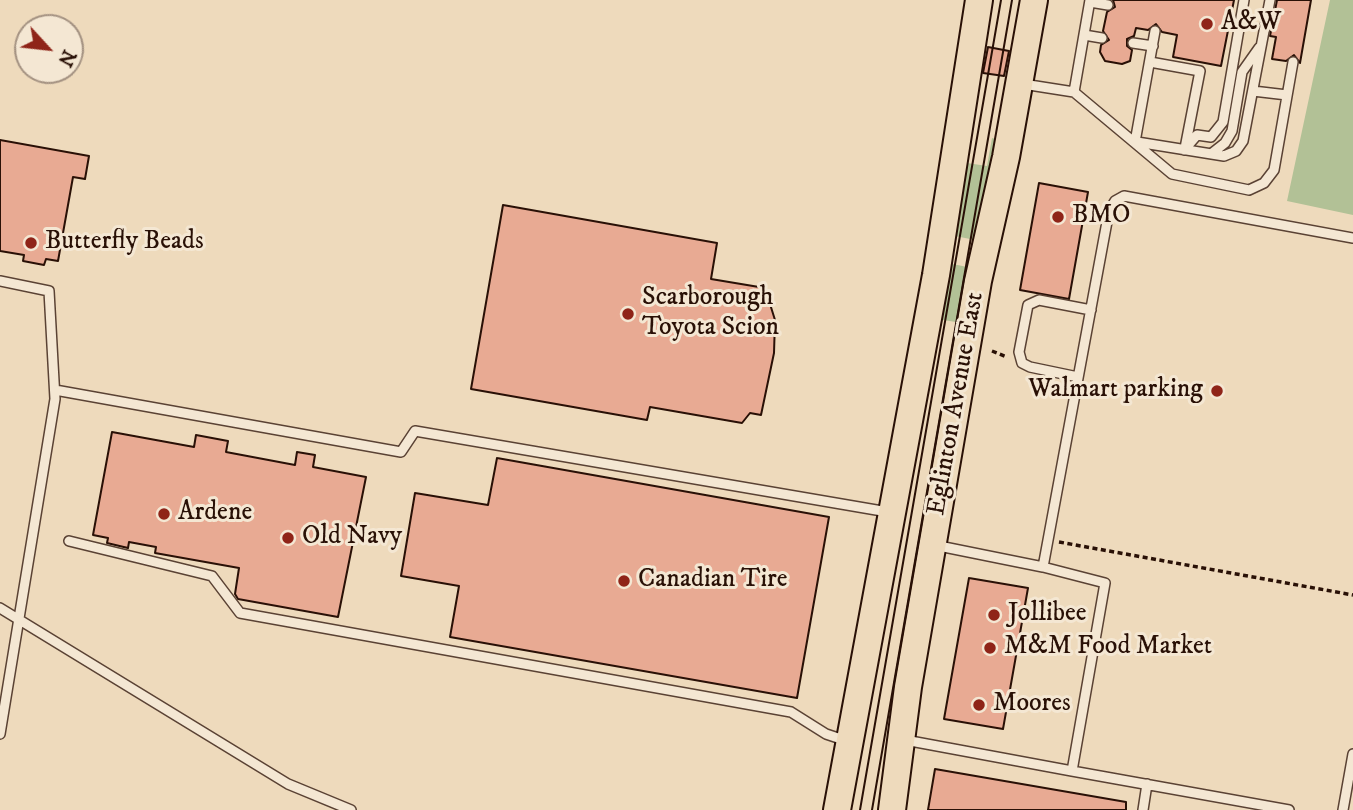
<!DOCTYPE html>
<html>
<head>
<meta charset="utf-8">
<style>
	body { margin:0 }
	#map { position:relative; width:1353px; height:810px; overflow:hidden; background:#eedabc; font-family:"IM FELL DW Pica",serif }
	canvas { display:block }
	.north { position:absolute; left:14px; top:14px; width:70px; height:70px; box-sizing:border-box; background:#f4e7d3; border:2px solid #a39181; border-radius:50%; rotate:117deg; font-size:19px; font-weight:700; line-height:28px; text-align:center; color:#291006 }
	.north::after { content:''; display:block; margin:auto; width:24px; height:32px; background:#8f2418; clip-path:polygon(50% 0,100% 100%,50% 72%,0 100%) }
</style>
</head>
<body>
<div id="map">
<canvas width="1353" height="810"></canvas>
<div class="north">N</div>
</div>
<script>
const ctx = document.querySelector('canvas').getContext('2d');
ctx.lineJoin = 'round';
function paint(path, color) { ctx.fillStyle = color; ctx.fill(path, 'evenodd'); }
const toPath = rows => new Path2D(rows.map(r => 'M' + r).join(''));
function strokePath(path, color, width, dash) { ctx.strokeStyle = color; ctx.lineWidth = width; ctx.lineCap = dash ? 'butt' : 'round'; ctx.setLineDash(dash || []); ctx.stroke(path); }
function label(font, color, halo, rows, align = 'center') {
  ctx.font = font + ' "IM FELL DW Pica",serif'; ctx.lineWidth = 6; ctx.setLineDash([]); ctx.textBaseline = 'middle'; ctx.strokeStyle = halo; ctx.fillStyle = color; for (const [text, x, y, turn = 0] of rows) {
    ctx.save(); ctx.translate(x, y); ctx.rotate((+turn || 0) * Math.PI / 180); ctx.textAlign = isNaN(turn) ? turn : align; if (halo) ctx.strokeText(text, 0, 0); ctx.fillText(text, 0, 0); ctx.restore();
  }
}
const green = toPath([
	[1330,0,1353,0,1353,215,1287,201],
	[965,134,972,135,967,163,987,166,992,138,999,140,975,240,955,236,967,164],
	[948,263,972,268,962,323,937,319]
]);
const building = toPath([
	[1113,0,1234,0,1221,66,1173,57,1177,35,1162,32,1156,24,1148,30,1136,28,1134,36,1127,39,1127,46,1132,50,1130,61,1122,64,1105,61,1100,52,1101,45,1109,40,1103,31,1107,12,1115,7,1113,0],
	[1277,0,1311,0,1300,63,1294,55,1286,61,1272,59,1276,37,1270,36,1277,0],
	[988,47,1009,51,1004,76,983,73,988,47],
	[0,140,89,156,85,179,73,177,58,261,46,259,44,265,23,261,24,255,0,251,0,140],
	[1039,183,1088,192,1069,299,1020,290,1039,183],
	[503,205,717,243,711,279,765,288,775,320,774,353,761,415,750,413,742,423,650,407,647,420,471,389,503,205],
	[112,432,194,447,196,435,228,441,226,452,295,465,297,452,315,455,313,467,366,477,338,617,238,599,235,594,239,568,155,553,156,547,129,542,128,548,107,543,108,538,93,535,112,432],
	[497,458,829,517,797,698,450,637,459,586,401,576,415,493,488,505,497,458],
	[969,578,1028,588,1003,729,944,719,969,578],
	[935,769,1126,802,1126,810,928,810,935,769]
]);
const path = toPath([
	[992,351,1007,357],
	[1059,542,1353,595]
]);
const service = toPath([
	[1090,2,1108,5],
	[1084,35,1102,38],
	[1133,43,1153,46],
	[1150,62,1200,71,1185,148],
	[1023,84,1074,92,1172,174,1249,190,1264,183,1274,170,1293,62],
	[1253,91,1287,95],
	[1074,92,1090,0],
	[1135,142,1155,31],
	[1137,142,1224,156,1236,151,1243,141,1270,0],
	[1184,150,1197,135,1211,137,1223,122,1244,0],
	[1211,154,1225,143,1232,131,1242,72,1259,48],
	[0,281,49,291,55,399,0,734],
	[1078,377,1030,367,1022,363,1019,352,1028,305,1039,300,1091,310],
	[55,390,401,452,415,431,888,512],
	[69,541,212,576,240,613,791,712,826,734,847,741],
	[934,545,1043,567],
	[0,608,288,784,351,810],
	[905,740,1072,771],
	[1143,810,1147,784],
	[1289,810,1072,771,1105,583,1043,567,1109,211,1115,201,1124,196,1353,238],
	[1343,810,1353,754]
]);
const primary = toPath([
	[837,810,936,275,979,0],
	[892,810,908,687,978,281,1006,157,1034,0]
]);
const tram = toPath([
	[860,810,1001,0],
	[872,810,1012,0]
]);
const markers = [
	[1207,24,7,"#8f2418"],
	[1058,217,7,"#8f2418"],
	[31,243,7,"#8f2418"],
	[628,314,7,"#8f2418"],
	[1217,391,7,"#8f2418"],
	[164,514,7,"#8f2418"],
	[288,538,7,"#8f2418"],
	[624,581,7,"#8f2418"],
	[994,615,7,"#8f2418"],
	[990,648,7,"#8f2418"],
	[979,705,7,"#8f2418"]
];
const poiNames = [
	["A&W",1221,24],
	["BMO",1072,217],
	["Butterfly Beads",45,243],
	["Scarborough",642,299],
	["Toyota Scion",642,329],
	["Walmart parking",1203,391,"right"],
	["Ardene",178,514],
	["Old Navy",302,538],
	["Canadian Tire",638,581],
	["Jollibee",1008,615],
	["M&M Food Market",1004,648],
	["Moores",993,705]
];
const streetNames = [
	["Eglinton Avenue East",957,404,-80]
];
paint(green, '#b2c196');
paint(building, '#e8aa93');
strokePath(building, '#291006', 2);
strokePath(service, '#5a4234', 12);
strokePath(primary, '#291006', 30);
strokePath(path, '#291006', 3.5, [5, 3.5]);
strokePath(service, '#f4e7d3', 9);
strokePath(primary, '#eedabc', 26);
strokePath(tram, '#291006', 2);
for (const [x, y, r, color] of markers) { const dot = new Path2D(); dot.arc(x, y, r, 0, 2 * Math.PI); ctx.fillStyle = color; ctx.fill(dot); strokePath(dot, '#f4e7d3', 2.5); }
label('26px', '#291006', '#f4e7d3', poiNames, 'left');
label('26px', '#291006', '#f4e7d3', streetNames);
</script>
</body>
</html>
